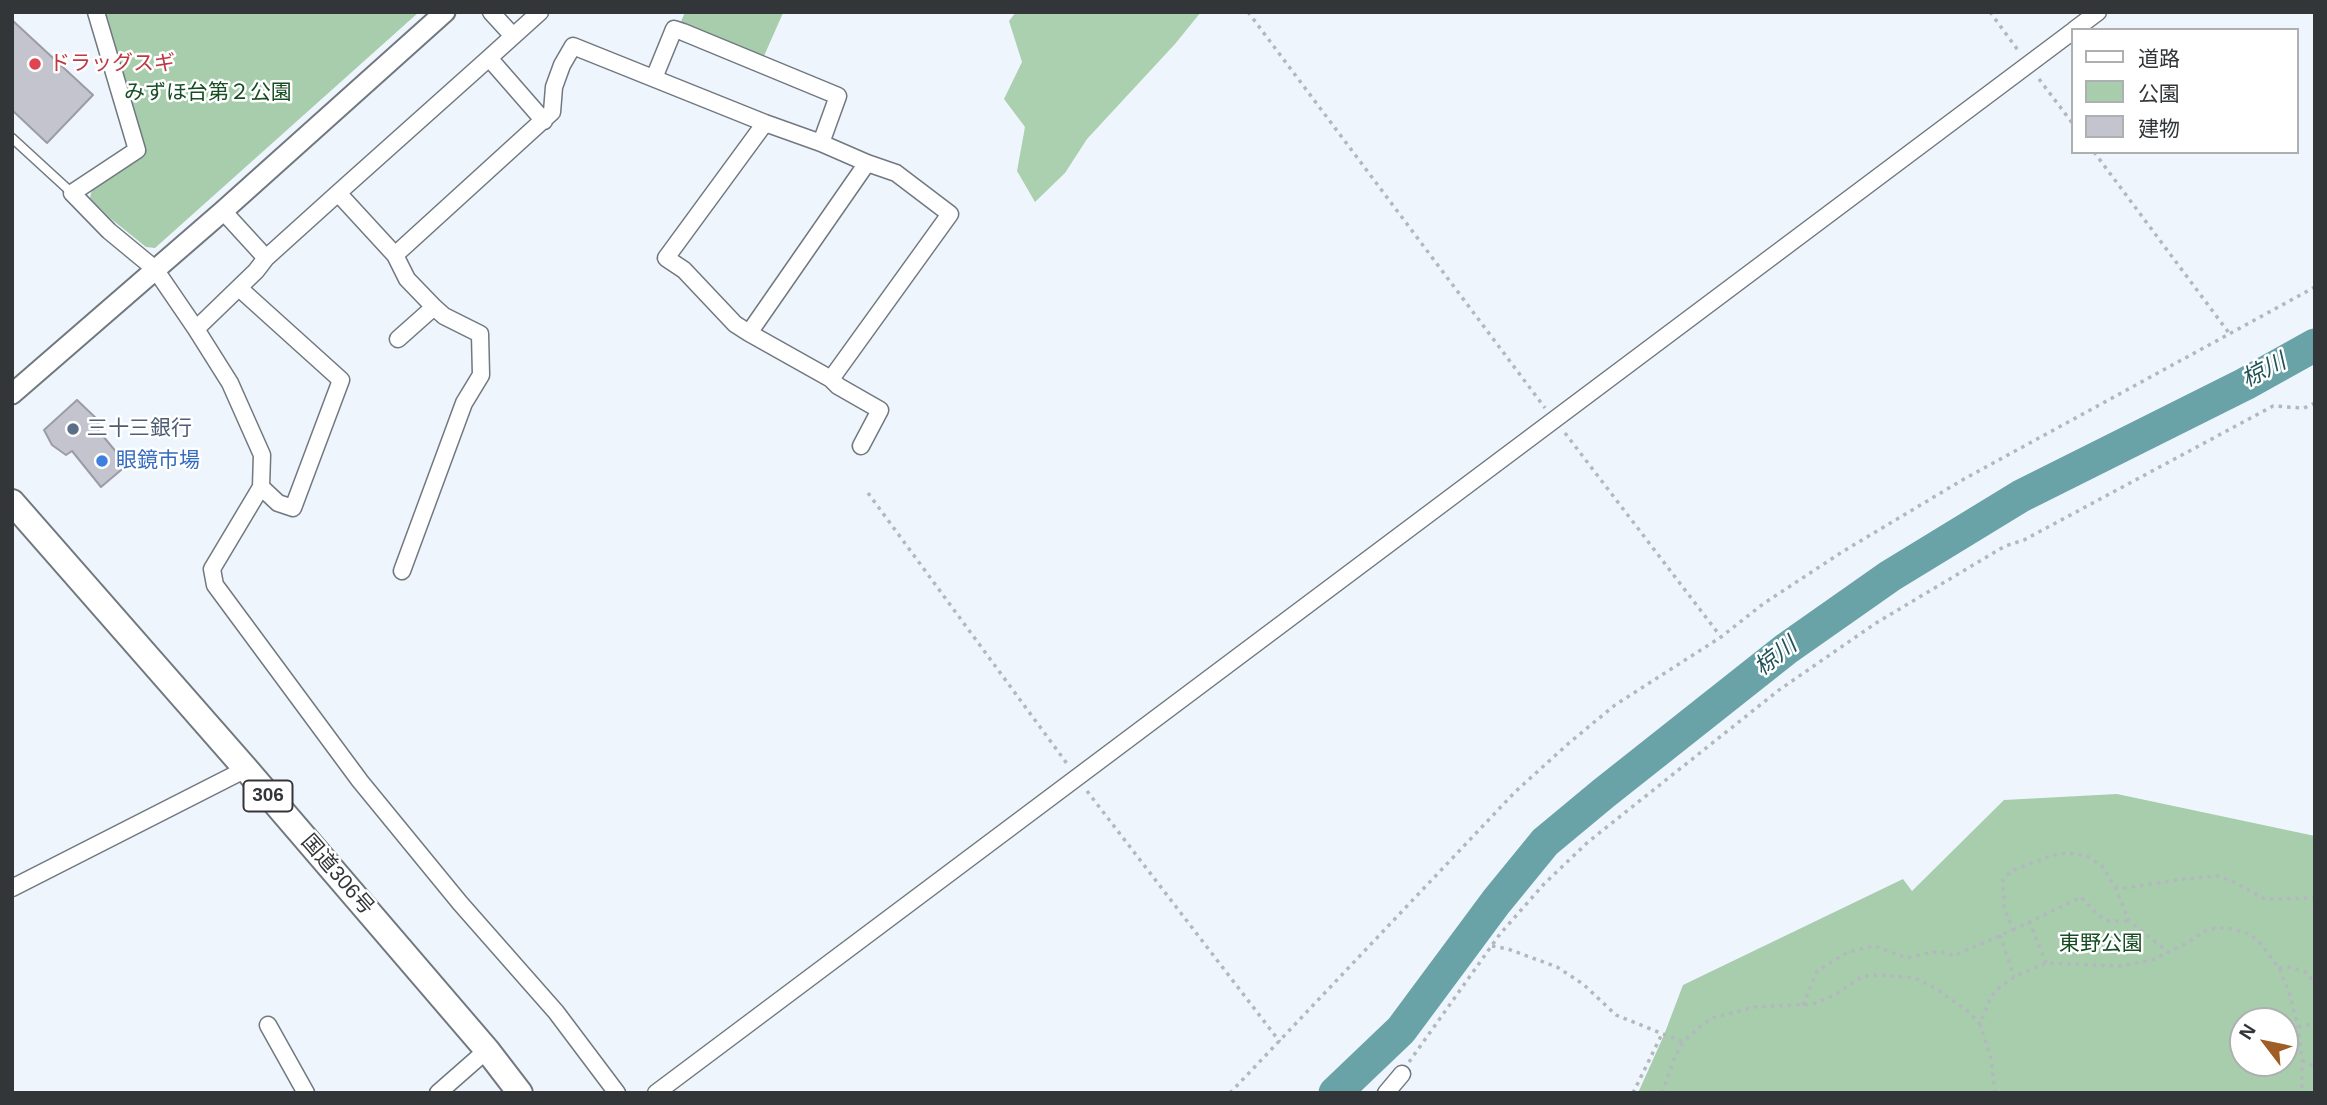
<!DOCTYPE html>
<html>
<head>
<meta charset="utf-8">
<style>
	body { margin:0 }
	#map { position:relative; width:2327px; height:1105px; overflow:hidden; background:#eef5fd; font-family:Arial,"Noto Sans JP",sans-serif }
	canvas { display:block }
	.frame { position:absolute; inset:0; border:14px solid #333639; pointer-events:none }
	.legend { position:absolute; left:2071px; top:28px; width:228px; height:126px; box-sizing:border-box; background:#fff; border:2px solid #adafb0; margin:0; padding:9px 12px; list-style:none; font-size:21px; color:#333639 }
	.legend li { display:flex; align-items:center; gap:14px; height:35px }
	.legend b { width:35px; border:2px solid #adafb0 }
	.north { position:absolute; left:2229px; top:1007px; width:70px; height:70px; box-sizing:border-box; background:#fff; border:2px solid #adafb0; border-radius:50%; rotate:302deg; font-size:19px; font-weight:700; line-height:28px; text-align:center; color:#333639 }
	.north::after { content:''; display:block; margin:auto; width:24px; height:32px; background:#9e5e26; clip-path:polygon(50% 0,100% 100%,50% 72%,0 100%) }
</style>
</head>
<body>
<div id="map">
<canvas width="2327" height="1105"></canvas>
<div class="frame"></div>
<ul class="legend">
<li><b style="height:9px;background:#fff"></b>道路</li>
<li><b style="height:19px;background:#a8cdac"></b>公園</li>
<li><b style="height:19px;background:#c4c4ce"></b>建物</li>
</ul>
<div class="north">N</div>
</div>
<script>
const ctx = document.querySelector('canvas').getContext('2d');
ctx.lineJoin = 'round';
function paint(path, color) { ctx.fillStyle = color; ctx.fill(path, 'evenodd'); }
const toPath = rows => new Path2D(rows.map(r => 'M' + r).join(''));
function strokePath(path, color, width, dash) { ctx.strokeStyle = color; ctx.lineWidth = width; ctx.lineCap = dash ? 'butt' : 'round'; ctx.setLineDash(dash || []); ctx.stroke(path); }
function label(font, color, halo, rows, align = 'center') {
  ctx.font = font + ' Arial,"Noto Sans JP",sans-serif'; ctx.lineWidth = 5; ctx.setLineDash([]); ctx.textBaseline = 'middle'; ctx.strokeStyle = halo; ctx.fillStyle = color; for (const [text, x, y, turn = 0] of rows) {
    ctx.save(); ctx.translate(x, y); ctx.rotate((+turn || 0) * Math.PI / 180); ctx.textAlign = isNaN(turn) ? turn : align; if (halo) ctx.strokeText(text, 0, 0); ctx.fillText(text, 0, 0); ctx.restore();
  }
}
const green = toPath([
	[100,12,419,12,155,248,146,247,110,218,90,198,93,185,142,152],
	[685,12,737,12,783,13,764,56,680,24],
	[2117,794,2315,836,2315,1093,1638,1093,1664,1035,1683,985,1903,879,1912,891,2004,800],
	[2243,1021,2285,1021,2285,1063,2243,1063]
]);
const forest = toPath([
	[1016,12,1201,12,1175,44,1087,139,1065,173,1035,202,1017,171,1025,127,1004,99,1022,62,1009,21]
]);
const river = toPath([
	[1335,1093,1401,1030,1496,902,1545,842,1604,793,1786,649,1890,576,2021,496,2245,384,2315,345]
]);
const building = toPath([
	[12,20,93,95,47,143,12,110,12,20],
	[77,400,98,420,96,421,101,427,98,430,127,465,101,487,72,451,66,455,52,445,44,430,77,400]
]);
const path = toPath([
	[1248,12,1545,408],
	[1990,12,2020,53],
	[2039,79,2073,124],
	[2094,152,2229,333],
	[1565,433,1721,637],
	[868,493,1068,765],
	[1087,791,1280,1042],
	[2115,887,2129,921,2168,952],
	[2315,899,2315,914],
	[2029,921,2046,963],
	[2013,930,2081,897,2099,916,2110,921,2129,921],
	[2000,935,2014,977],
	[1492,946,1508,949,1557,967,1583,984,1616,1015,1683,1042],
	[2279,968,2290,967,2306,972,2315,984],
	[1803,1005,1817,971,1848,952,1874,946,1907,958,1934,952,1949,953,1953,956,2013,930,2004,907,2003,880,2011,871,2053,855,2067,853,2087,856,2102,866,2115,887,2126,888,2184,879,2217,876,2232,881,2265,899,2315,898],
	[2298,1027,2315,1023],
	[2302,1060,2315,1067],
	[1409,1062,1500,934,1544,884,1588,842,1779,690,1876,623,2005,546,2024,540,2273,406,2304,408,2315,403],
	[1230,1093,1515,792,1569,743,1615,705,1721,637,1763,604,1842,552,1964,479,2315,287],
	[1633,1093,1662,1034],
	[1662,1093,1675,1057,1683,1042,1703,1024,1713,1018,1754,1007,1813,1004,1835,995,1863,976,1883,975,1915,978,1933,987,1969,1012,1980,1024],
	[1995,1093,1991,1059,1980,1024,1989,1001,1996,990,2014,977,2046,963,2120,966,2152,960,2185,944,2205,931,2215,928,2228,928,2250,934,2261,944,2279,968,2289,992,2298,1027,2302,1060,2302,1093]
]);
const service = toPath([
	[12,138,72,193]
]);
const minor = toPath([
	[96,12,137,150,72,193,109,231,155,269,196,329,230,383,262,455,261,487,212,569,215,585,360,781,460,903,556,1012,617,1093],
	[491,12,513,36],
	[540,12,489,58,544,121],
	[2074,30,2098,12],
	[654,78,674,29,683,32,838,96,821,143],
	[338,193,489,58],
	[223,211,266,258,338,193,395,255,552,112,554,87,562,65,573,46,765,123,821,143,867,163,749,333,831,379,838,386,880,410,861,446],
	[395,255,407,279,434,307,444,316,480,334,481,375,464,403,402,571],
	[239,288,341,380,293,508,278,503,261,487],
	[196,329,256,271,266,258],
	[749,333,735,324,684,270,666,258,765,123],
	[398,339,434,307],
	[831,379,950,214,896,173,867,163],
	[12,888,246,769],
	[268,1025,306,1093],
	[438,1093,487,1050],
	[656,1093,2073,31],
	[1386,1093,1402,1074]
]);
const tertiary = toPath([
	[12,394,223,211,445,12]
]);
const trunk = toPath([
	[12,502,246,769,487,1050,520,1093]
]);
const markers = [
	[35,64,7,"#e0444e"],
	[73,429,7,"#5c6f8a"],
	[102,461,7,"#3f7fe0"]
];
const shields = [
	[268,796,49]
];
const shieldNames = [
	["306",268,796]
];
const healthNames = [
	["ドラッグスギ",49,64]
];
const parkNames = [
	["みずほ台第２公園",208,93],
	["東野公園",2101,944]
];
const serviceNames = [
	["三十三銀行",87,429]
];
const shopNames = [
	["眼鏡市場",116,461]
];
const streetNames = [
	["国道306号",337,875,49]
];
const waterNames = [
	["椋川",2264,371,-27],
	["椋川",1776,657,-38]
];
paint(green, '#a8cdac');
paint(forest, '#abd0af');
strokePath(river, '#69a3a7', 33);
paint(building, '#c4c4ce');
strokePath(building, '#9c9ca5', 2);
strokePath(service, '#71787f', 11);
strokePath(minor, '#71787f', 19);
strokePath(tertiary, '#71787f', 23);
strokePath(trunk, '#71787f', 28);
strokePath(path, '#b2b8be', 3.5, [3.5, 5]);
strokePath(service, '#fff', 8);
strokePath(minor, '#fff', 16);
strokePath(tertiary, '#fff', 19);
strokePath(trunk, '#fff', 24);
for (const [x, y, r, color] of markers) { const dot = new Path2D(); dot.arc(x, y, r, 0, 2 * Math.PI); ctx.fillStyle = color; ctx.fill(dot); strokePath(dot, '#fff', 2.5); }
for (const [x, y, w] of shields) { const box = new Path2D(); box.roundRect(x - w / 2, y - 15.5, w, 31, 5); ctx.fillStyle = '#fff'; ctx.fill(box); strokePath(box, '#333639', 2); }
label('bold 19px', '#333639', null, shieldNames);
label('21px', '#be3a42', '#fff', healthNames, 'left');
label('21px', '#164d22', '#fff', parkNames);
label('21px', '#4e5e75', '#fff', serviceNames, 'left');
label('21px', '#366cbe', '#fff', shopNames, 'left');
label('21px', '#333639', '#fff', streetNames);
label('italic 23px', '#215458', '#fff', waterNames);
</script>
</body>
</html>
